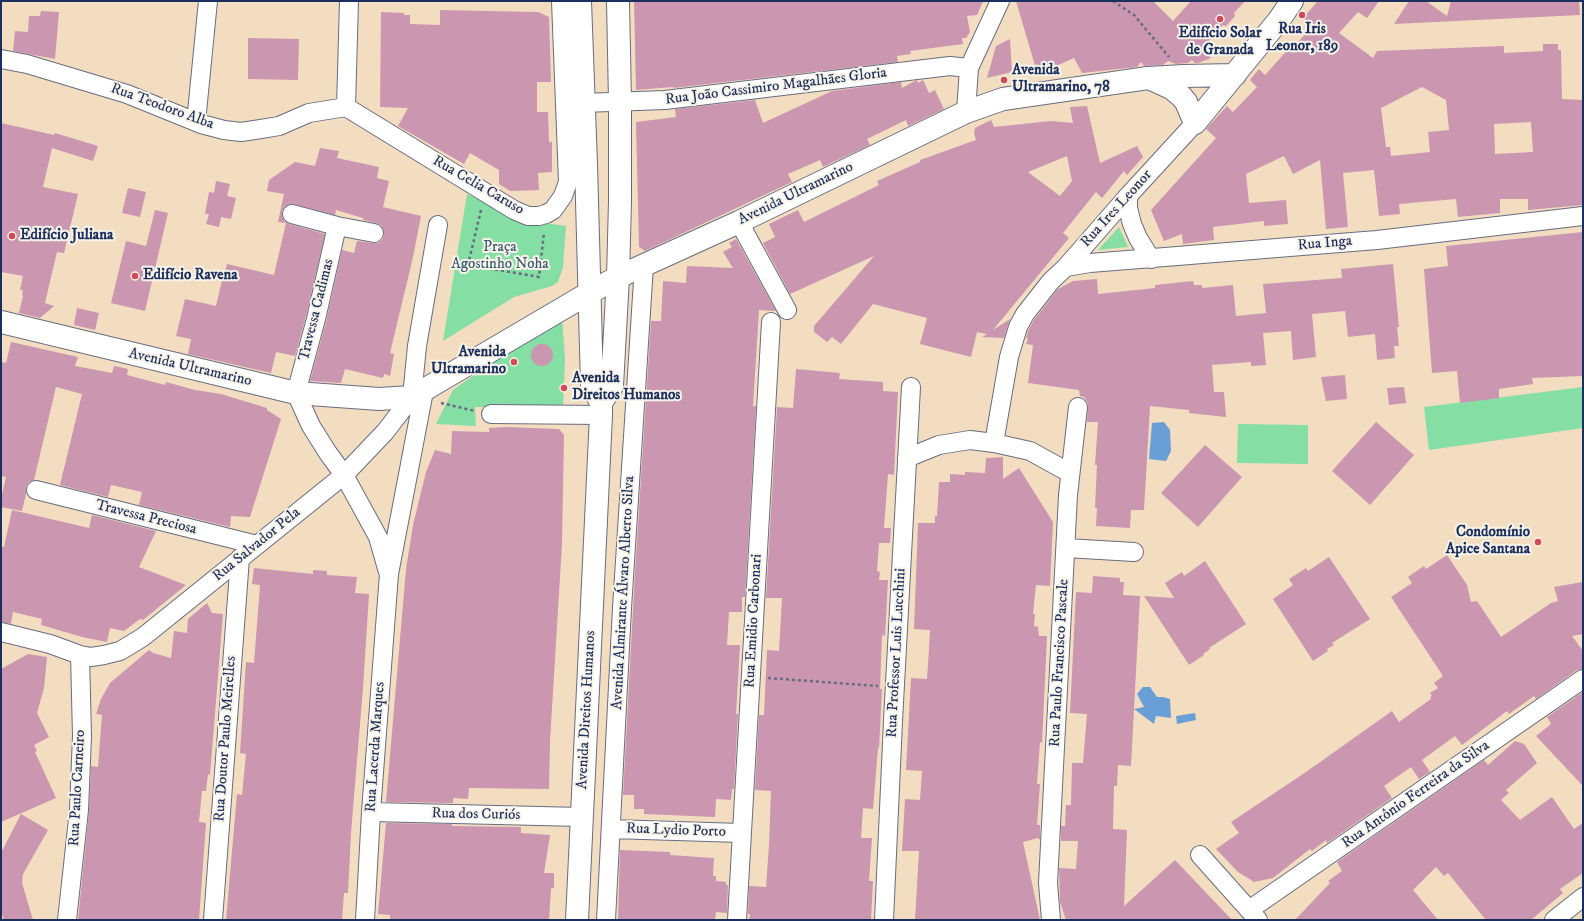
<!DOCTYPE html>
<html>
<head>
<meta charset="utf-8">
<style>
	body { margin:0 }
	#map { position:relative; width:1584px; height:921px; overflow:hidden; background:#f3ddc0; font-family:"IM FELL DW Pica",serif }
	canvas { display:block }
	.frame { position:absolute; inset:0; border:2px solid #1b2f5e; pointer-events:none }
</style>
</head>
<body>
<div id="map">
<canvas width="1584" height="921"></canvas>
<div class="frame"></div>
</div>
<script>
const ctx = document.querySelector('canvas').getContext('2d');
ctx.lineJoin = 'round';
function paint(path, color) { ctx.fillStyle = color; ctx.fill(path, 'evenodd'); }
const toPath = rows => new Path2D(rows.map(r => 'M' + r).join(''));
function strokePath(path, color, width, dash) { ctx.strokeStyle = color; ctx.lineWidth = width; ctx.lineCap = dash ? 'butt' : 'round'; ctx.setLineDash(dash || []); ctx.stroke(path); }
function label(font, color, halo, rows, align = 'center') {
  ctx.font = font + ' "IM FELL DW Pica",serif'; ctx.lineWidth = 4; ctx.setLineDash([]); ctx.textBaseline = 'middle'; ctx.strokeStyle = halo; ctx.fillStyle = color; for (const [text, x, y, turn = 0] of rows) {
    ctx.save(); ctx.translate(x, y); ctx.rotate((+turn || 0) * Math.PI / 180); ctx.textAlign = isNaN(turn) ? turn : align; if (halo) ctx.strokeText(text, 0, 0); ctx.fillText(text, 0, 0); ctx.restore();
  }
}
const green = toPath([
	[467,194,523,220,566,226,563,267,558,282,552,286,514,297,443,341],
	[1119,227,1128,247,1098,250],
	[562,318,565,358,563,408,475,407,476,426,436,424,453,390,521,342],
	[1583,387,1583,428,1429,450,1424,407],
	[1238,424,1308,425,1308,464,1237,463]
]);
const water = toPath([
	[1164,422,1170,430,1171,451,1166,461,1149,459,1152,423],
	[1143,687,1150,687,1157,697,1163,697,1170,699,1171,718,1156,716,1154,724,1134,709,1144,707,1137,694],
	[1195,713,1196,720,1177,724,1176,716]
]);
const building = toPath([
	[634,1,983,1,977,15,967,16,970,32,966,38,962,38,963,44,910,51,911,54,897,56,898,62,673,88,673,87,636,90],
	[1016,1,1153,1,1173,21,1191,1,1245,1,1234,13,1235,16,1226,26,1223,25,1202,49,1211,58,1198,63,1195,63,1192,60,1188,63,1176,64,1168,61,1163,65,1144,66,1141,62,1137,67,1082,73,1074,58,1056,66,1054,63,1036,69],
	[1318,1,1379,1,1367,18,1358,12,1339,33,1373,58,1377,51,1504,46,1504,53,1543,51,1543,44,1558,44,1558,50,1561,50,1562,99,1583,100,1583,205,1528,210,1528,199,1500,199,1500,213,1458,217,1456,199,1399,204,1400,214,1379,216,1374,170,1343,173,1348,227,1326,229,1320,160,1293,174,1284,156,1246,174,1249,203,1286,200,1288,224,1264,226,1264,221,1213,227,1214,240,1183,244,1182,234,1164,241,1151,210,1216,138,1206,129,1227,106,1233,112,1257,87,1250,80,1259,69,1265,75,1292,45,1294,47,1312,26,1303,18],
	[1422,87,1446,100,1449,130,1428,132,1430,152,1391,156,1390,147,1386,147,1381,108],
	[1531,122,1533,152,1495,154,1494,124],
	[1409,1,1426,1,1447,16,1451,1,1579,1,1580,15,1394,24],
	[440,10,538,12,549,17,551,82,537,82,537,112,548,112,549,142,552,142,552,172,538,173,539,190,510,191,499,184,499,170,470,153,464,164,398,126,408,108,380,107,381,12,404,13,404,15,410,15,410,24,440,25],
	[41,11,59,12,55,59,13,51,15,31,28,32,29,16,40,16],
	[248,38,299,39,298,80,248,79],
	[1010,39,1012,72,987,78,996,46],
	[917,80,918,83,923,80,929,93,935,90,944,109,908,126,906,120,867,139,870,145,823,167,820,160,788,174,792,182,645,251,639,247,636,122,676,117,675,109,755,100,763,123,832,91,901,82,902,88],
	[1087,106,1100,163,1137,146,1143,157,1127,175,1124,171,1102,198,1096,192,1063,233,1069,238,993,330,1010,319,1004,338,982,337,987,334,977,332,971,357,920,344,927,318,873,304,841,344,832,337,827,342,814,332,814,326,874,256,790,294,763,243,775,237,769,224,798,210,804,222,879,185,877,181,920,162,920,160,976,140,974,133,975,128,991,120,994,127,1051,121,1073,123,1070,107],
	[1067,156,1072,181,1060,196,1028,172],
	[1,123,54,135,55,133,98,146,93,161,52,148,43,187,78,194,64,253,57,252,45,303,54,306,40,318,19,313,23,296,22,295,23,290,20,290,23,276,1,272],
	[320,148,339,151,337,158,379,167,377,178,389,181,383,207,421,216,413,257,390,353,394,354,390,376,384,374,383,378,345,369,341,383,310,381,326,322,342,250,354,253,357,241,372,243,378,243,382,240,384,235,384,230,381,225,376,223,363,220,363,218,336,210,335,215,294,204,289,204,284,207,282,211,282,217,285,222,289,224,325,234,306,316,295,356,276,352,271,373,188,354,191,339,176,336,185,299,216,306,223,276,224,277,227,264,274,275,286,223,278,222,284,194,267,191,269,180,295,162,315,166],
	[216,181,230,184,227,196,236,198,231,219,221,217,219,227,206,224,209,214,205,214,209,192,214,193],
	[128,188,146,192,140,217,122,213],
	[155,210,168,213,145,311,111,303,126,241,146,246],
	[1583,232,1583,376,1532,378,1533,384,1499,389,1499,398,1460,403,1457,371,1432,373,1424,269,1448,266,1446,246],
	[736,239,776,311,759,310,753,406,756,406,745,597,742,597,742,612,729,612,727,645,740,645,736,714,738,714,734,789,732,789,731,800,716,799,715,817,644,814,644,809,634,809,634,795,623,795,635,572,651,321,661,321,663,281,686,283,687,266,733,268,723,252,732,247,729,243],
	[1393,264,1399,327,1397,327,1399,346,1394,346,1395,358,1377,360,1375,334,1348,337,1345,311,1312,314,1316,357,1293,360,1291,331,1263,333,1266,365,1251,366,1251,362,1212,365,1214,392,1224,392,1226,417,1189,413,1189,410,1150,406,1144,510,1131,510,1130,528,1096,526,1097,508,1095,508,1097,465,1095,465,1098,422,1087,422,1088,403,1084,397,1080,396,1079,390,1028,383,1033,345,1026,344,1028,339,1026,338,1028,331,1034,320,1058,289,1073,281,1097,279,1098,294,1155,288,1155,285,1193,281,1194,285,1202,285,1202,288,1233,285,1236,316,1266,313,1263,284,1342,278,1341,269],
	[77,308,99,313,95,330,74,325],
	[11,342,78,357,75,366,112,373,114,366,128,369,127,375,165,385,166,382,195,390,221,394,267,408,267,410,281,419,250,517,231,516,230,527,139,505,142,492,111,485,108,497,60,485,82,394,56,387,34,480,29,482,26,487,26,494,22,511,1,507,1,499,6,477,1,476,1,362,6,363],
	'531 355a11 11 0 1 1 22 0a11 11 0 1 1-22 0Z',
	[796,369,840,373,839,379,883,382,883,391,898,392,894,475,888,474,884,528,891,528,890,543,879,543,877,571,880,572,879,580,888,580,885,636,882,635,880,689,882,689,879,748,878,748,873,809,863,808,861,838,872,838,869,881,873,881,871,920,749,920,750,914,748,914,749,886,766,887,769,845,771,791,755,790,759,715,764,715,767,650,779,651,782,598,766,598,777,407,793,408],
	[1345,375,1347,399,1326,401,1321,377],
	[1404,387,1406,403,1389,405,1387,388],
	[1376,422,1414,455,1370,505,1332,471],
	[506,427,559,429,564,435,562,544,550,741,549,789,469,788,468,799,453,798,453,803,386,802,406,569,413,525,426,472,435,450,451,454,452,431,489,432,489,428],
	[1205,445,1242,477,1198,527,1161,493],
	[1003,457,1003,479,1019,468,1053,522,1050,586,1036,585,1033,614,1035,614,1034,626,1038,627,1039,636,1047,636,1042,743,1040,742,1037,784,1040,784,1037,825,1040,825,1040,840,1038,838,1023,842,1040,920,915,920,919,851,902,851,905,799,920,800,922,771,906,770,911,678,927,679,929,649,930,630,914,629,918,523,935,523,935,516,937,516,939,482,950,482,950,474,965,475,965,472,985,473,986,458],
	[12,510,89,528,92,515,156,531,139,567,186,585,143,620,140,619,124,631,110,628,107,642,82,637,41,625,42,619,13,612,11,624,1,622,1,547,4,547],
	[1447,555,1467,585,1471,602,1477,601,1501,637,1551,603,1558,601,1554,587,1583,582,1583,634,1572,636,1583,651,1583,669,1577,670,1536,699,1534,696,1509,714,1507,711,1462,745,1455,736,1422,760,1430,772,1419,779,1411,767,1384,786,1392,798,1327,843,1326,840,1312,851,1310,849,1273,878,1254,882,1238,872,1216,849,1239,833,1231,822,1306,772,1392,711,1399,722,1431,699,1430,697,1432,696,1430,693,1438,688,1434,683,1443,676,1391,597,1412,583,1408,577,1424,566,1426,569],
	[1329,557,1370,619,1332,643,1334,645,1327,649,1328,651,1313,661,1273,599,1293,585,1289,579,1306,568,1308,571],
	[1205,561,1246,624,1209,648,1210,649,1203,654,1204,655,1189,665,1144,596,1174,598,1165,583,1182,572,1184,576],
	[254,568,313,574,313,570,327,571,327,575,357,577,355,593,369,594,363,688,351,833,348,893,344,893,342,920,226,920,237,794,242,795,246,754,240,753,246,662,254,663,260,585,252,584],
	[1093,576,1120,578,1120,582,1124,582,1123,595,1140,596,1131,766,1118,765,1117,786,1114,786,1113,829,1127,830,1124,906,1175,860,1232,920,1066,920,1060,902,1059,868,1076,869,1078,841,1061,841,1061,826,1065,826,1066,805,1071,805,1072,763,1083,763,1087,714,1070,713,1076,592,1092,593],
	[207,603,212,613,223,614,210,775,208,774,206,791,202,791,199,822,206,823,199,920,78,920,89,811,91,766,98,767,102,715,96,714,101,699,110,683,149,650,153,653,171,658,174,631,187,633,188,619],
	[28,654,47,657,44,688,37,713,49,737,34,745,37,751,35,752,56,798,1,822,1,669],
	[1583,692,1583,786,1536,736,1551,724,1547,717],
	[1515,741,1524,744,1537,763,1506,790,1509,793,1501,800,1520,820,1552,797,1574,829,1583,823,1583,873,1560,889,1563,893,1531,920,1486,920,1448,873,1444,876,1436,867,1413,890,1438,920,1295,920,1330,883,1328,881,1342,871,1337,862,1484,760,1488,765],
	[21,814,48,830,23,874,22,883,33,920,4,920,1,911,1,853],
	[386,823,452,824,452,826,521,827,521,833,550,835,544,873,554,873,554,888,551,888,549,920,390,920,390,915,378,914],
	[620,850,670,852,670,855,714,858,713,876,716,876,716,881,726,882,726,885,728,885,727,913,716,912,715,920,618,920]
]);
const path = toPath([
	[1113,1,1134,15,1169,57],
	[481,210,468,265,539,277,544,233],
	[441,403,475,411],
	[768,678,878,686]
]);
const minor = toPath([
	[1,59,27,64,127,94,201,124,224,130,241,132,261,129,279,126,309,113,346,107],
	[583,103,665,100,950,66,969,68],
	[346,107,514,210,528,216,539,216,546,214,553,210,563,196,568,182,561,1],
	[346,107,349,1],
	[966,112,969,68,1000,1],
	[196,122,208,1],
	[1128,196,1128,208,1132,224,1138,238,1151,259],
	[292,214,337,226,374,233],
	[739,222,787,310],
	[337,226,316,319,296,393,311,426,328,453,344,475,378,537,388,572],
	[1066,267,1090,263,1377,240,1583,216],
	[491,414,601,415],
	[994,443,1009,357,1018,327,1025,314,1051,281,1066,267,1128,196,1195,123],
	[907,458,939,445,970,440,994,443,1030,451,1070,473],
	[36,490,257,545],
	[1066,548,1134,552],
	[1,632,50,644,80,655,91,657,104,655,120,651,143,637,344,475,385,432,412,397,417,346,438,225],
	[371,812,581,817],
	[611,829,741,833],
	[1200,855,1258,920],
	[1249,910,1583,679],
	[67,920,79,810,82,736,80,655],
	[213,920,240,558],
	[365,920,371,812,389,574,424,391],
	[606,920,622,608,644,265],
	[737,920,771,322],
	[884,920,893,721,911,387],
	[1051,920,1048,883,1068,495,1078,407],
	[1554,920,1583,897]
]);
const tertiary = toPath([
	[1149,78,1171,88,1181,96,1186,102,1195,123,1279,20,1292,1],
	[1,322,296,393,379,399,412,397,589,293,618,277,739,222,966,112,1003,99,1148,78,1184,76,1235,75]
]);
const secondary = toPath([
	[601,403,612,386,618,277,620,201,620,102,618,1],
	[577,920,601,415,601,403,592,385,586,164,580,1]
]);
const markers = [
	[1302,15,4,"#d1495b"],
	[1220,19,4,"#d1495b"],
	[1004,80,4,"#d1495b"],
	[12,236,4,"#d1495b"],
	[135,276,4,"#d1495b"],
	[514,362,4,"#d1495b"],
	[564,388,4,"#d1495b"],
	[1538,542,4,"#d1495b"]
];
const poiNames = [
	["Rua Iris",1302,30,"center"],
	["Leonor, 189",1302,47,"center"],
	["Edifício Solar",1220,34,"center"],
	["de Granada",1220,51,"center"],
	["Avenida",1012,71],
	["Ultramarino, 78",1012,88],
	["Edifício Juliana",20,236],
	["Edifício Ravena",143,276],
	["Avenida",506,353,"right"],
	["Ultramarino",506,370,"right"],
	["Avenida",572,379],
	["Direitos Humanos",572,396],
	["Condomínio",1530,533,"right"],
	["Apice Santana",1530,550,"right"]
];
const streetNames = [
	["Rua João Cassimiro Magalhães Gloria",776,87,-7],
	["Rua Teodoro Alba",162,107,20],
	["Rua Celia Caruso",478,186,30],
	["Avenida Ultramarino",796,194,-26],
	["Rua Ires Leonor",1117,209,-48],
	["Rua Inga",1325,244,-5],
	["Travessa Cadimas",317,310,-76],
	["Avenida Ultramarino",190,368,13],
	["Travessa Preciosa",146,518,14],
	["Rua Salvador Pela",257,545,-39],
	["Avenida Almirante Álvaro Alberto Silva",624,593,-87],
	["Rua Emidio Carbonari",754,621,-87],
	["Rua Professor Luis Lucchini",897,653,-87],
	["Rua Paulo Francisco Pascale",1060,663,-87],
	["Avenida Direitos Humanos",587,710,-87],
	["Rua Doutor Paulo Meirelles",226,739,-86],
	["Rua Lacerda Marques",376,747,-86],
	["Rua Paulo Carneiro",78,788,-87],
	["Rua Antônio Ferreira da Silva",1416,795,-35],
	["Rua dos Curiós",476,815,1],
	["Rua Lydio Porto",676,831,2]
];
const parkNames = [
	["Praça",500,248],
	["Agostinho Noha",500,265]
];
paint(green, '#85dea3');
paint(water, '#699fd6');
paint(building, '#ca96b0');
strokePath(minor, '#676c80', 20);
strokePath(tertiary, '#676c80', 24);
strokePath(secondary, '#676c80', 24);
strokePath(path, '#676c80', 2.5, [3, 3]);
strokePath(minor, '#fff', 18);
strokePath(tertiary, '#fff', 22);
strokePath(secondary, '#fff', 22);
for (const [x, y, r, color] of markers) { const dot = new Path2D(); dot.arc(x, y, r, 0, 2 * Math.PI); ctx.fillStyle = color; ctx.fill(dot); strokePath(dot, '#f7f3e8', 1.5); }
label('bold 15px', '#1b2f5e', '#f7f3e8', poiNames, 'left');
label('15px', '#1b2f5e', '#f7f3e8', streetNames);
label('15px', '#365b6f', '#f7f3e8', parkNames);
</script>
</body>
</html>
